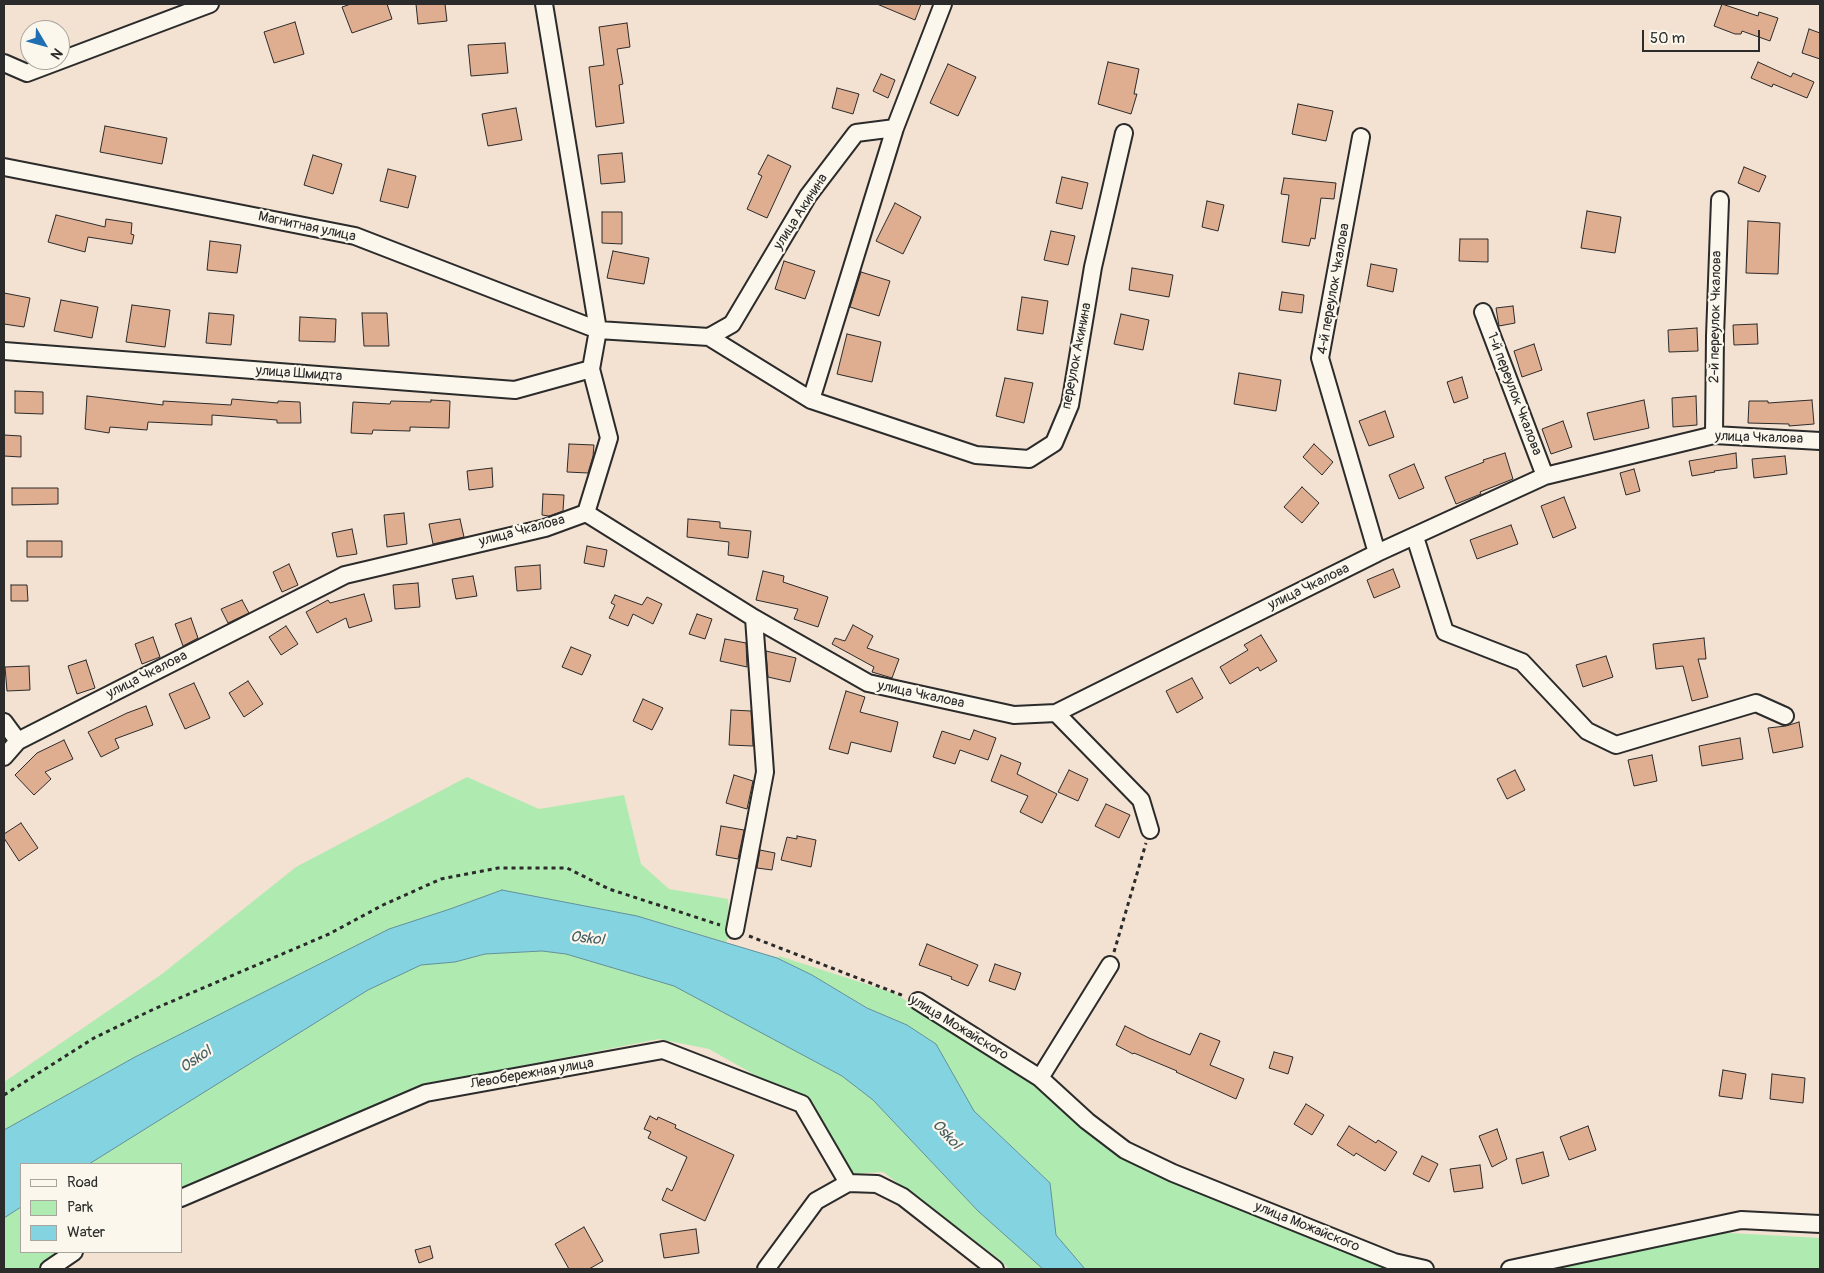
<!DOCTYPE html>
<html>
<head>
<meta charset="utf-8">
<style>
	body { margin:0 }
	#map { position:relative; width:1824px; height:1273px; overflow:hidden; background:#f3e1d1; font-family:Pangolin,sans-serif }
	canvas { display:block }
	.frame { position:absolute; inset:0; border:5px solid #2b2b2b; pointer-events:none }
	.legend { position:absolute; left:20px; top:1163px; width:162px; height:90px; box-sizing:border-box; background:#fbf7ec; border:1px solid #a8a59f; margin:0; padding:6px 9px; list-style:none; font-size:15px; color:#2b2b2b }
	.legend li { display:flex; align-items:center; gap:10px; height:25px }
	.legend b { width:25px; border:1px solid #a8a59f }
	.north { position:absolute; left:20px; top:20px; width:50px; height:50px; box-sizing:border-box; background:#fbf7ec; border:1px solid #a8a59f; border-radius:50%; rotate:127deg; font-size:14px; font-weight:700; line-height:20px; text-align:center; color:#2b2b2b }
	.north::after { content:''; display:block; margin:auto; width:18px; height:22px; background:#1f6fb2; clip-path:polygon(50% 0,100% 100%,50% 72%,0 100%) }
	.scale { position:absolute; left:1642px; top:30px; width:118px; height:22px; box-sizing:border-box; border:2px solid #2b2b2b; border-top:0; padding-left:6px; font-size:15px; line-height:18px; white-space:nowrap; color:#2b2b2b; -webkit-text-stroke:4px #fbf7ec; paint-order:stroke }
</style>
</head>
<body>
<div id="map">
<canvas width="1824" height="1273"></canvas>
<div class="frame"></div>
<ul class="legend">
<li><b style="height:6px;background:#fbf7ec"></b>Road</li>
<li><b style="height:14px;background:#afebb1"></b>Park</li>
<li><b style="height:14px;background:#84d3e1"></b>Water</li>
</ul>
<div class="north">N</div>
<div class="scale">50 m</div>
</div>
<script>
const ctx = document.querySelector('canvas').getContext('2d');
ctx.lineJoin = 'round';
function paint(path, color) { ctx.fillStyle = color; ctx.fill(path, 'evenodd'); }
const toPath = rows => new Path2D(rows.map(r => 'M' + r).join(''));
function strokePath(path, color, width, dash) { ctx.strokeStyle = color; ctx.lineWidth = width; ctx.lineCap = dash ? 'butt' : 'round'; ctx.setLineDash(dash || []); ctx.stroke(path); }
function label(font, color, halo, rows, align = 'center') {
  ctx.font = font + ' Pangolin,sans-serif'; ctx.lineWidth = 4.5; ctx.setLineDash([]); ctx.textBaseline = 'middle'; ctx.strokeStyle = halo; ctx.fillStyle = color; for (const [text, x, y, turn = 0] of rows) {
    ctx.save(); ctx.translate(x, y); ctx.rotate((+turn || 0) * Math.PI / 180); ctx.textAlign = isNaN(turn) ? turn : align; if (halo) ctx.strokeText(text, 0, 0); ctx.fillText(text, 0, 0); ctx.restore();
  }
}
const green = toPath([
	[467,777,539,809,624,795,641,864,669,889,728,899,731,934,726,942,637,916,502,890,450,909,389,929,135,1057,4,1130,4,1082,162,974,296,867],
	[542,951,566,954,674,986,842,1076,873,1100,978,1211,1043,1269,1009,1269,999,1259,883,1172,848,1174,806,1104,709,1049,659,1039,426,1085,181,1191,181,1164,89,1164,368,990,421,965,455,962,485,954],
	[779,956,894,993,1031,1080,1127,1158,1357,1257,1392,1269,1085,1269,1056,1235,1050,1183,974,1111,936,1044,907,1025,868,1008,812,975,777,958],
	[21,1207,21,1252,63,1252,38,1269,4,1269,4,1218],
	[1712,1232,1820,1238,1820,1269,1534,1269]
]);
const water = toPath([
	[502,890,637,916,777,958,812,975,867,1008,907,1025,936,1044,974,1111,1050,1183,1056,1235,1085,1269,1043,1269,978,1211,873,1100,842,1076,674,986,566,954,542,951,485,954,455,962,421,965,368,990,89,1164,21,1164,21,1207,4,1218,4,1130,135,1057,389,929,450,909,502,890]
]);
const building = toPath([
	[351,4,387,4,392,19,352,33,342,7,351,4],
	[416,4,445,4,447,21,418,24,416,4],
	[877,4,921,4,915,20,877,4],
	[1722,4,1758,16,1759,12,1778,18,1770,41,1742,31,1741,34,1735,34,1714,26,1722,4],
	[295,22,304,54,274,63,264,32,295,22],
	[627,23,630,47,617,49,623,84,619,85,624,123,596,127,589,67,604,65,599,27,627,23],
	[1809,29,1820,33,1820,59,1802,53,1809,29],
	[505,43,508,73,471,76,468,45,505,43],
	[1108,62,1139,69,1134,94,1137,94,1131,114,1098,104,1108,62],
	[1758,62,1791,77,1793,73,1814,82,1807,98,1773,84,1772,87,1751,78,1758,62],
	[948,64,976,77,958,116,930,103,948,64],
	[881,74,895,80,888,98,873,91,881,74],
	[837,88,859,94,853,114,832,108,837,88],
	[1298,104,1333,111,1326,141,1292,134,1298,104],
	[516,108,522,140,488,146,482,114,516,108],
	[105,126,167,138,162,164,100,152,105,126],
	[622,153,625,182,601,184,598,155,622,153],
	[313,155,342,164,333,194,304,185,313,155],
	[768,155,791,166,767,218,747,209,762,176,758,174,768,155],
	[1744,167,1766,176,1759,192,1738,183,1744,167],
	[388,169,416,176,408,208,380,201,388,169],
	[1062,177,1088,183,1082,209,1056,203,1062,177],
	[1284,178,1336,183,1334,199,1321,198,1315,239,1311,238,1309,246,1282,242,1289,195,1281,194,1284,178],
	[1207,201,1224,205,1218,231,1202,227,1207,201],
	[895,203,921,217,903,254,876,241,895,203],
	[1587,211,1621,217,1615,253,1581,248,1587,211],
	[602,212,622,212,622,244,602,243,602,212],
	[56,215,105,227,106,219,132,223,131,234,134,235,132,244,88,237,85,252,48,242,56,215],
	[1748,221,1780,223,1778,274,1746,273,1748,221],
	[1051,231,1075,236,1068,265,1044,260,1051,231],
	[1460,239,1488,239,1488,262,1459,261,1460,239],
	[210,241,241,245,237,273,207,270,210,241],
	[613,251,649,258,644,284,607,278,613,251],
	[784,261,815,271,805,299,775,289,784,261],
	[1371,264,1397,269,1393,292,1367,286,1371,264],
	[1132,268,1173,275,1169,297,1129,290,1132,268],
	[861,272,890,281,879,316,850,307,861,272],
	[1282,292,1304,295,1302,313,1279,310,1282,292],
	[4,293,30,298,24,327,4,324,4,293],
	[1022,297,1048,301,1043,334,1017,330,1022,297],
	[61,300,98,307,92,338,54,331,61,300],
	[132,305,170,310,165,347,126,342,132,305],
	[1513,306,1515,323,1499,326,1496,308,1513,306],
	[209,313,234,315,231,345,206,343,209,313],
	[362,313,387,313,389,346,364,346,362,313],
	[1121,314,1149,320,1143,350,1114,344,1121,314],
	[300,317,336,319,335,342,299,341,300,317],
	[1757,324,1758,344,1734,345,1733,325,1757,324],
	[1697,328,1698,351,1669,352,1668,330,1697,328],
	[847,334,881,342,872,382,837,374,847,334],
	[1534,344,1542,370,1522,377,1514,351,1534,344],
	[1239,373,1281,380,1276,411,1234,404,1239,373],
	[1462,377,1468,398,1454,403,1447,382,1462,377],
	[1005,378,1033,383,1024,423,996,416,1005,378],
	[15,391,43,392,43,414,15,413,15,391],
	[87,396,163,405,163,401,231,405,232,399,278,403,278,401,300,402,301,423,277,423,277,420,212,415,212,425,148,422,147,430,110,427,109,433,85,429,87,396],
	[1696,396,1697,425,1673,427,1672,398,1696,396],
	[431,400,450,401,449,428,410,427,410,431,373,430,372,434,351,433,353,402,390,404,391,401,431,402,431,400],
	[1644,400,1649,428,1594,440,1587,413,1644,400],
	[1812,400,1814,424,1789,426,1789,424,1748,423,1749,401,1768,401,1768,403,1812,400],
	[1385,411,1394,437,1369,446,1359,421,1385,411],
	[1563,421,1572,447,1551,454,1542,429,1563,421],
	[4,435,21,436,21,457,4,456,4,435],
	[569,444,594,445,593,456,588,473,567,472,569,444],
	[1314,444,1333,462,1322,475,1303,457,1314,444],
	[1505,453,1513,479,1480,492,1481,494,1456,504,1445,477,1484,462,1483,460,1505,453],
	[1736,453,1737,468,1714,471,1715,472,1692,476,1689,461,1736,453],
	[1785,456,1787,474,1754,478,1752,459,1785,456],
	[1414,464,1424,488,1399,499,1389,475,1414,464],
	[492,468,493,487,469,490,467,471,492,468],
	[1634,469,1640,491,1626,495,1620,473,1634,469],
	[1302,487,1319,503,1302,523,1284,507,1302,487],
	[12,488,58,488,58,504,12,505,12,488],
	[543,494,564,495,563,511,549,516,542,515,543,494],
	[1564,497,1576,528,1553,538,1541,506,1564,497],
	[404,513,407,544,387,547,384,515,404,513],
	[460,519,464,537,433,544,429,524,460,519],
	[688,519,720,522,720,528,751,531,748,558,728,555,729,542,687,537,688,519],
	[1511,525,1518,544,1477,559,1470,540,1511,525],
	[352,529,357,554,337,557,332,533,352,529],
	[27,541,62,541,62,557,27,557,27,541],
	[587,546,607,550,604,567,584,563,587,546],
	[289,564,298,585,282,592,273,572,289,564],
	[540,565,541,589,517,591,515,567,540,565],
	[1393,569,1400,587,1374,598,1367,580,1393,569],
	[763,571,784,576,783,582,828,597,818,627,794,619,798,609,756,600,763,571],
	[473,576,477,596,456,599,452,579,473,576],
	[418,583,420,607,395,609,393,585,418,583],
	[11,585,27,585,28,601,11,601,11,585],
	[364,594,372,621,349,628,346,618,317,633,306,612,328,600,330,603,364,594],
	[615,595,642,605,647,597,662,604,653,624,633,614,628,626,609,618,615,605,611,603,615,595],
	[242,600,249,613,228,623,221,609,242,600],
	[697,614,712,619,705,639,689,634,697,614],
	[191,618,198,638,183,646,175,624,191,618],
	[853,625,873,636,867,648,899,659,892,678,872,672,874,667,832,644,835,638,845,641,853,625],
	[286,626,298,644,281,655,269,637,286,626],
	[1261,635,1277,661,1260,671,1258,667,1230,684,1220,667,1248,650,1244,645,1261,635],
	[153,637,160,657,142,664,135,644,153,637],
	[1704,638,1706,659,1698,659,1708,697,1692,701,1683,666,1656,669,1653,644,1704,638],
	[725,639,746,643,747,667,720,661,725,639],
	[571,647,591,655,582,675,562,667,571,647],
	[766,651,796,658,790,682,768,677,766,651],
	[1606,656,1613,677,1583,687,1576,665,1606,656],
	[86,660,95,688,77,694,68,666,86,660],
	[29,666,30,690,7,691,5,667,29,666],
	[1192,678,1203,698,1177,713,1166,691,1192,678],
	[248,681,263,704,244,717,229,693,248,681],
	[194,683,210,718,185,729,169,694,194,683],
	[846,691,865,697,860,712,898,722,891,752,851,742,848,754,829,749,846,691],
	[643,699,663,708,652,730,633,721,643,699],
	[146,706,153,725,115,739,119,748,101,757,88,732,127,713,146,706],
	[731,710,751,711,753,746,729,745,731,710],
	[1799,722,1803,747,1773,753,1768,728,1786,726,1799,722],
	[974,730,996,738,988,760,960,750,955,764,933,757,942,731,970,740,974,730],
	[1740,738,1743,759,1702,766,1699,746,1740,738],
	[64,740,73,759,45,772,51,779,34,795,15,775,37,753,64,740],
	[1001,755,1021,763,1017,774,1057,794,1042,823,1020,812,1028,796,991,781,1001,755],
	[1652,755,1657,781,1634,786,1628,760,1652,755],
	[1069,770,1088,779,1078,801,1058,792,1069,770],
	[1515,770,1525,790,1507,799,1497,779,1515,770],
	[734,775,753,781,747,809,726,803,734,775],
	[1106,804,1130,815,1119,838,1095,826,1106,804],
	[21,823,38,848,19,861,4,838,4,834,21,823],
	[721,826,744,830,738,859,716,855,721,826],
	[797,836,816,840,811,867,781,860,787,837,797,839,797,836],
	[760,850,775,853,772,870,757,868,760,850],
	[927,944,978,965,968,986,951,979,952,977,919,965,927,944],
	[995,964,1021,973,1015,990,989,981,995,964],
	[1125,1026,1149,1038,1190,1055,1200,1033,1220,1041,1210,1065,1244,1079,1236,1099,1176,1072,1177,1071,1134,1053,1133,1054,1116,1045,1125,1026],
	[1274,1052,1293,1057,1288,1074,1269,1068,1274,1052],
	[1723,1070,1746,1074,1742,1099,1719,1096,1723,1070],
	[1772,1074,1805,1078,1803,1103,1770,1099,1772,1074],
	[1306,1104,1324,1115,1312,1135,1294,1124,1306,1104],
	[650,1116,657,1120,658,1117,676,1125,675,1128,734,1155,705,1221,662,1200,667,1188,672,1191,687,1157,648,1138,651,1132,644,1129,650,1116],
	[1349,1126,1376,1143,1378,1140,1397,1152,1385,1171,1356,1153,1354,1156,1337,1145,1349,1126],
	[1588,1126,1596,1150,1569,1160,1560,1137,1588,1126],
	[1497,1129,1507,1159,1492,1167,1479,1136,1497,1129],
	[1543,1152,1549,1176,1522,1184,1516,1159,1543,1152],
	[1422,1156,1438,1164,1429,1182,1413,1174,1422,1156],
	[1480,1165,1483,1188,1454,1192,1450,1169,1480,1165],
	[584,1227,603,1261,589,1269,569,1269,555,1244,584,1227],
	[696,1229,699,1253,664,1258,660,1234,696,1229],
	[430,1246,433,1258,419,1263,415,1250,430,1246]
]);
const path = toPath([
	[749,936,904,996],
	[1114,952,1146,843],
	[4,1095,94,1038,154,1009,329,934,383,905,441,879,498,868,567,868,609,889,720,925]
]);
const minor = toPath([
	[544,4,598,330,591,369,609,438,586,513],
	[4,63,27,73,210,4],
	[1361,137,1320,358,1377,553],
	[4,167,355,236,598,330,709,337,732,324,808,196,856,133,895,128,943,4],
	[1483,312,1545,476],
	[709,337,811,400,976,455,1029,459,1054,443,1070,405,1093,267,1124,133],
	[4,351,515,390,591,369],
	[811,400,895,128],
	[1714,435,1715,336,1720,200],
	[1415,537,1445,632,1522,662,1587,731,1616,745,1756,703,1785,716],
	[1056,713,1141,800,1150,830],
	[4,722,18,741],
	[4,757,18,741,345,575,545,528,586,513,754,618,868,683,1014,715,1056,713,1377,553,1545,476,1714,435,1820,441],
	[735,930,765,772,754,618],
	[918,1001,1040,1078,1087,1121,1125,1150,1173,1173,1394,1262,1425,1269],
	[1040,1078,1110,965],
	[181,1198,426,1093,663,1050,802,1104,848,1183],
	[49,1269,74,1252],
	[766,1269,816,1201,848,1183,877,1184,903,1197,995,1269],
	[1510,1269,1741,1220,1820,1224]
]);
const streetNames = [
	["улица Акинина",801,212,-57],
	["Магнитная улица",307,227,12],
	["4-й переулок Чкалова",1334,289,-80],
	["2-й переулок Чкалова",1716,317,-89],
	["переулок Акинина",1077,356,-79],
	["улица Шмидта",299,374,4],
	["1-й переулок Чкалова",1514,394,69],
	["улица Чкалова",1759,438,2],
	["улица Чкалова",522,531,-15],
	["улица Чкалова",1309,587,-26],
	["улица Чкалова",147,675,-27],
	["улица Чкалова",921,695,12],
	["улица Можайского",959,1028,31],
	["Левобережная улица",532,1074,-10],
	["улица Можайского",1307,1227,22]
];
const waterNames = [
	["Oskol",587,939,6],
	["Oskol",196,1060,-34],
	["Oskol",946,1135,47]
];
paint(green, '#afebb1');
paint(water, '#84d3e1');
strokePath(water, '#609098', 1);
paint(building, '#dfae91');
strokePath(building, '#2b2b2b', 1);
strokePath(minor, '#2b2b2b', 20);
strokePath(path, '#2b2b2b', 3, [4, 4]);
strokePath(minor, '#fbf7ec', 16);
label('14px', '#2b2b2b', '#fbf7ec', streetNames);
label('italic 15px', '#465d62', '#fbf7ec', waterNames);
</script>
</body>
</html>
